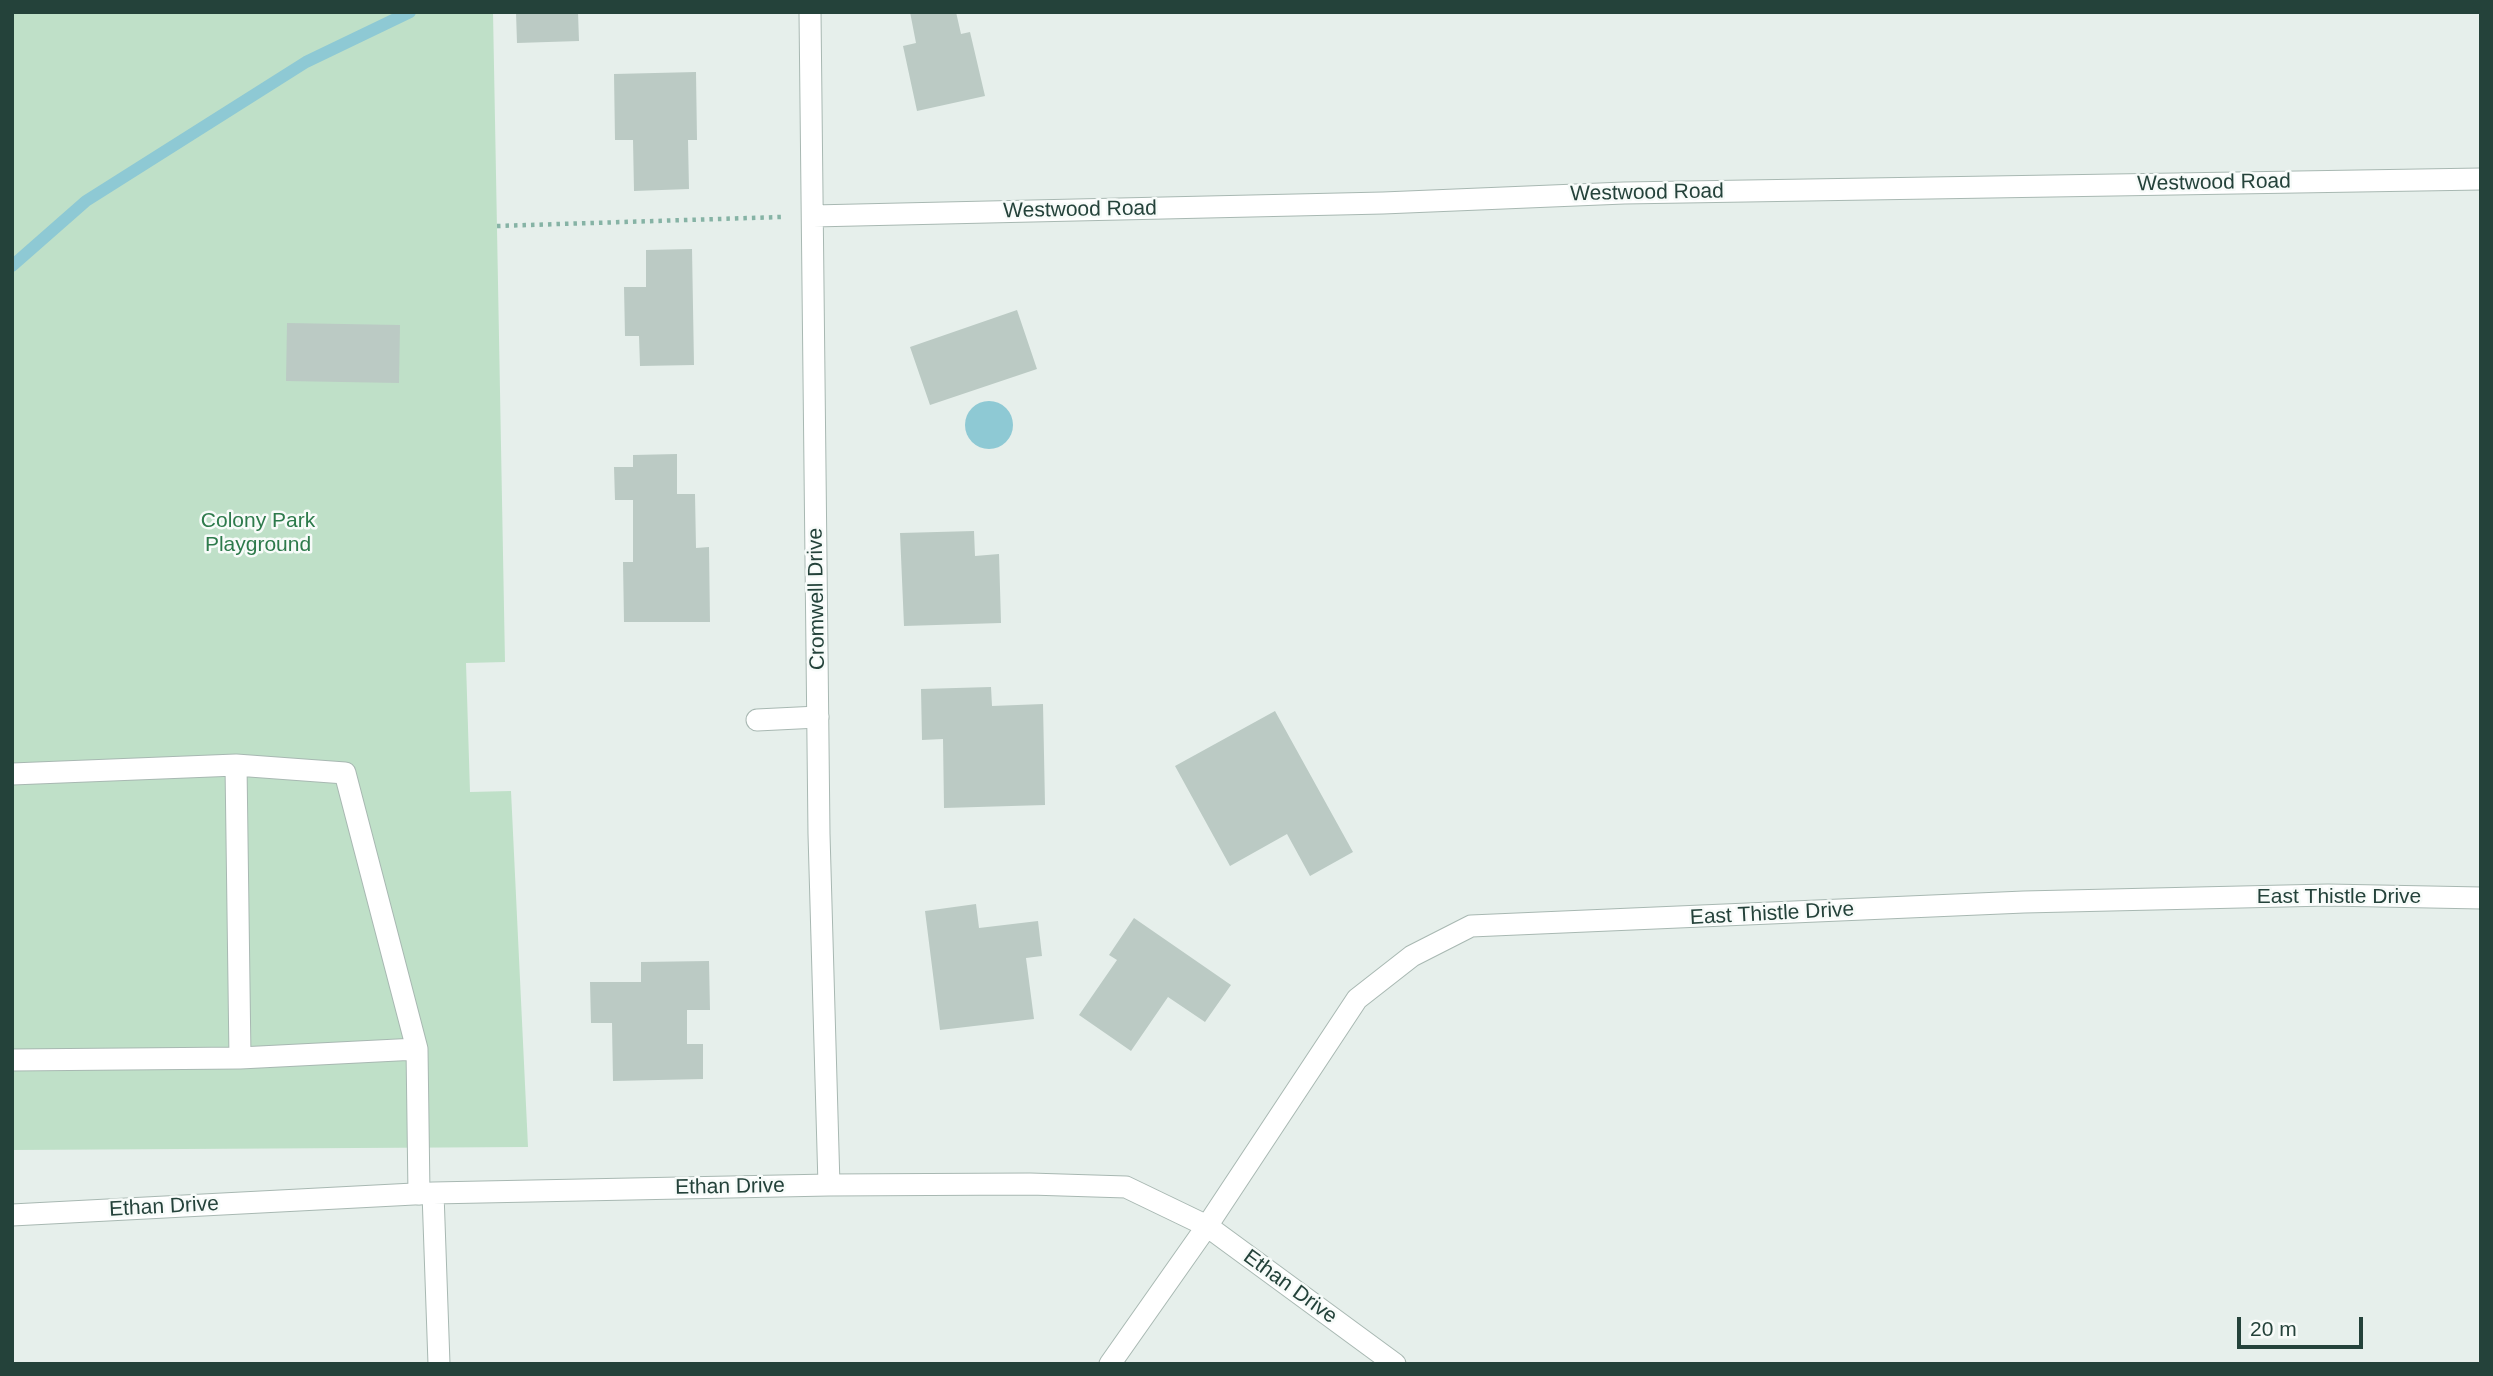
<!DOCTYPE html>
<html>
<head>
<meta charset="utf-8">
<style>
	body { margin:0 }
	#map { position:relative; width:2493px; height:1376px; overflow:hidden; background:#e6efeb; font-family:Arial,sans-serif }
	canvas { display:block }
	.frame { position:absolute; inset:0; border:14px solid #24423a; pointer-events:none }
	.scale { position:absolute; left:2237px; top:1317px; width:126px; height:32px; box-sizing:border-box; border:4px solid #24423a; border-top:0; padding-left:9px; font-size:21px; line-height:24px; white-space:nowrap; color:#24423a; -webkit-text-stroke:5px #f7fbf9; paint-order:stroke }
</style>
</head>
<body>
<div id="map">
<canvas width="2493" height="1376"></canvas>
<div class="frame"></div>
<div class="scale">20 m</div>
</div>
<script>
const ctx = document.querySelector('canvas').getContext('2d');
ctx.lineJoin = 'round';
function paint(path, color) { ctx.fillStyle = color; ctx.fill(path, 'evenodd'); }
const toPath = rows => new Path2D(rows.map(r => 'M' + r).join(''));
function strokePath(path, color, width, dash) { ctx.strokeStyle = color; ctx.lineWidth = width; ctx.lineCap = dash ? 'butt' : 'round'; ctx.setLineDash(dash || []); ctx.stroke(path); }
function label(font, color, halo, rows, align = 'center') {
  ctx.font = font + ' Arial,sans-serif'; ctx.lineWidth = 5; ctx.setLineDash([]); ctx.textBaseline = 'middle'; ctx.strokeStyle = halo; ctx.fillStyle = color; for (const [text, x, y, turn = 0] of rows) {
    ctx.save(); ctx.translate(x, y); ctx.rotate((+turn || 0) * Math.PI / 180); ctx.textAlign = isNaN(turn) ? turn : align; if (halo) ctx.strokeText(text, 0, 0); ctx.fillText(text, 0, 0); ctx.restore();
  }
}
const green = toPath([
	[12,12,493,12,505,662,466,663,470,792,511,791,528,1147,12,1150]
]);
const water = toPath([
	'965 425a24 24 0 1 1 48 0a24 24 0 1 1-48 0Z'
]);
const stream = toPath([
	[12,266,86,201,306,62,410,12]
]);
const building = toPath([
	[516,12,578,12,579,41,517,43],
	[910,12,956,12,961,34,970,32,985,96,917,111,903,46,916,43],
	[696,72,697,140,688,140,689,189,634,191,633,140,615,140,614,74],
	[692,249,694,365,640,366,639,336,625,336,624,287,646,287,646,250],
	[1017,310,1037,369,930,405,910,347],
	[287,323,400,325,399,383,286,381],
	[677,454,677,494,695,494,696,548,709,547,710,622,624,622,623,562,633,562,633,500,615,500,614,467,633,467,633,455],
	[974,531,975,556,999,554,1001,623,904,626,900,533],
	[991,687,992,706,1043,704,1045,805,944,808,943,739,922,740,921,689],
	[1275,711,1353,852,1310,876,1287,834,1230,866,1175,766],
	[976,904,979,928,1038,921,1042,956,1026,958,1034,1019,940,1030,925,911],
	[1134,918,1231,985,1205,1022,1168,997,1131,1051,1079,1015,1117,960,1109,955],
	[709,961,710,1010,687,1010,687,1044,703,1044,703,1079,613,1081,612,1023,591,1023,590,982,641,982,641,962]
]);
const path = toPath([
	[497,226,781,217]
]);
const lane = toPath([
	[757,720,818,717],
	[236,765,240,1058],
	[12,774,236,765,345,773,417,1049,419,1194],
	[12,1060,240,1058,417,1049]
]);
const street = toPath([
	[810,12,819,834,829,1185],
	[813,216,1383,203,1624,193,2481,179],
	[433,1193,439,1364],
	[12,1215,433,1193,829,1185,1030,1184,1126,1187,1207,1226,1395,1364],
	[1110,1364,1207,1226,1357,999,1412,956,1471,926,2024,902,2328,895,2481,898]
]);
const streetNames = [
	["Westwood Road",2214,183,-1],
	["Westwood Road",1647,193,-1],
	["Westwood Road",1080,210,-1],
	["Cromwell Drive",817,599,-91],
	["East Thistle Drive",2339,897],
	["East Thistle Drive",1772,914,-3],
	["Ethan Drive",730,1187,-1],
	["Ethan Drive",164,1207,-3],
	["Ethan Drive",1290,1287,36]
];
const parkNames = [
	["Colony Park",258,521],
	["Playground",258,545]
];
paint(green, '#bfe0c8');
paint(water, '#8ec9d4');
strokePath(stream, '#8ec9d4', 12);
paint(building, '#bbcac4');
strokePath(lane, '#a8b8b2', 23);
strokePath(street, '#a8b8b2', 23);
strokePath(path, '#86b3a5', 4.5, [3.5, 5]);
strokePath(lane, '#fff', 21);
strokePath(street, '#fff', 21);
label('21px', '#24423a', '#f7fbf9', streetNames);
label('21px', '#2d7a4b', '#f7fbf9', parkNames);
</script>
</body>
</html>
